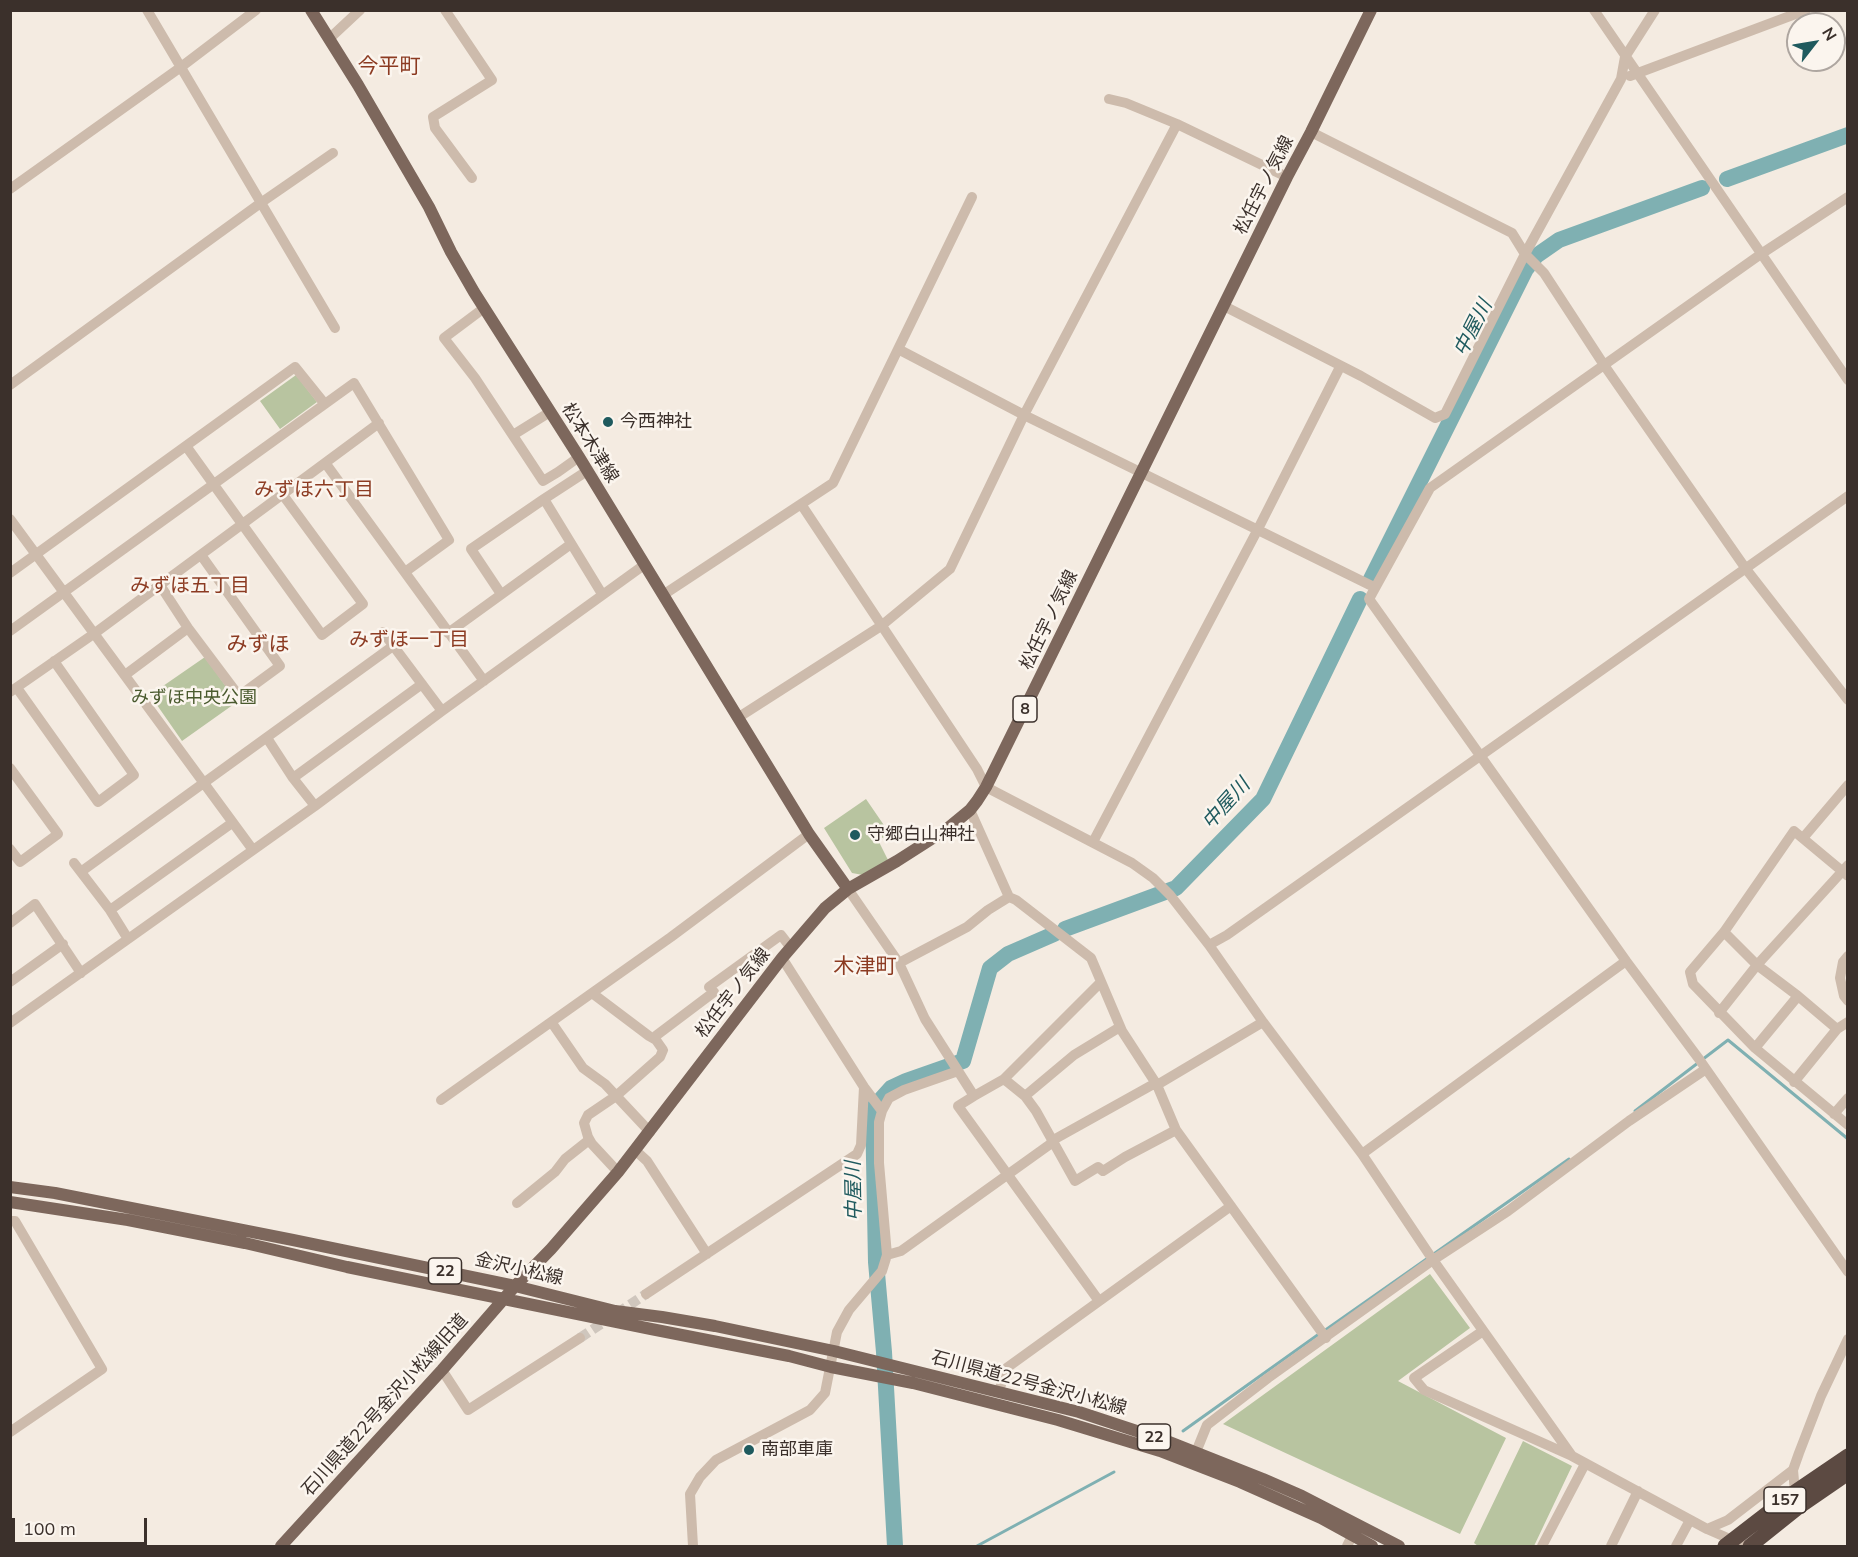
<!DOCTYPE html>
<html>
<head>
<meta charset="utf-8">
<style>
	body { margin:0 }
	#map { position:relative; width:1858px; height:1557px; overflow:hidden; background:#f4ebe1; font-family:Mulish,sans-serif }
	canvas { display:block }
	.frame { position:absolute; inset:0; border:12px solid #3b302b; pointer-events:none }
	.north { position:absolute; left:1786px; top:12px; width:60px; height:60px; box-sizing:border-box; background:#fbf5ee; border:2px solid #aea6a0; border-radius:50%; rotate:59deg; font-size:16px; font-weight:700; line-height:24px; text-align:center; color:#3b302b }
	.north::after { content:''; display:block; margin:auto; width:21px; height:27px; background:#1f5a5e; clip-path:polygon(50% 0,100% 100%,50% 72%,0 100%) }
	.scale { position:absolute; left:12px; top:1518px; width:135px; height:27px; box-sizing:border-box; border:3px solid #3b302b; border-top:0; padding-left:8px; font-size:18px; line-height:21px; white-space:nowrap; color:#3b302b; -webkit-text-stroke:4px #fbf5ee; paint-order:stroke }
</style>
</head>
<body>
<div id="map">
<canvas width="1858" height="1557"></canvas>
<div class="frame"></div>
<div class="north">N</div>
<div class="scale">100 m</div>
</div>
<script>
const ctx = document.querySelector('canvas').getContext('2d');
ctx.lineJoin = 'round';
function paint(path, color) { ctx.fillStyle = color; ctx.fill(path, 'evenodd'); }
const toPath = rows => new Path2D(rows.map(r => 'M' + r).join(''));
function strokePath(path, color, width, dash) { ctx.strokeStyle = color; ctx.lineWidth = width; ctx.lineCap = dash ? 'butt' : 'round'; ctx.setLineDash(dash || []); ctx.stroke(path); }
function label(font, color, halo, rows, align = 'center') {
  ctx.font = font + ' Mulish,"Noto Sans JP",sans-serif'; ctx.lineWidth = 5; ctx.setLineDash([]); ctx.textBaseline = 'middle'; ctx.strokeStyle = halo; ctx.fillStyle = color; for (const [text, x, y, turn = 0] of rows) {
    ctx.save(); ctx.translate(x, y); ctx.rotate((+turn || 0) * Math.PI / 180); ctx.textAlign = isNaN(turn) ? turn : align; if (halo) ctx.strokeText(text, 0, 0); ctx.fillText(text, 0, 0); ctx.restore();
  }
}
const green = toPath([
	[296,375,317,402,280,429,260,401],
	[205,657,237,702,182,741,150,695],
	[866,799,890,834,878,840,888,860,863,875,852,873,824,828],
	[1430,1274,1470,1328,1398,1381,1506,1438,1460,1534,1223,1424],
	[1523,1441,1572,1466,1534,1546,1478,1546,1474,1543]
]);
const stream = toPath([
	[1635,1111,1728,1040,1848,1139],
	[1324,1331,1569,1159],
	[1183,1431,1319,1334],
	[977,1546,1114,1472]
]);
const river = toPath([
	[1727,179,1848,135],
	[1370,581,1526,269,1536,256,1559,240,1702,188],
	[1065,929,1176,888,1263,799,1360,599],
	[895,1546,884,1352,876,1262,873,1108,891,1088,906,1081,963,1061,990,968,1008,954,1054,934]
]);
const minorTunnel = toPath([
	[580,1338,646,1294]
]);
const minor = toPath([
	[147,10,335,328],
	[445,10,492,80,433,117,435,128,472,178],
	[1594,10,1848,380],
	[330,38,360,10],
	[1630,76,1806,10],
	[1109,99,1126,103,1177,124,1287,177],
	[1311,132,1512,233,1525,254,1544,273,1604,365,1746,569,1848,700],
	[10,189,181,67,256,10],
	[1848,197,1761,254,1430,488,1369,599,1626,961,1699,1059,1848,1272],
	[1224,306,1361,376,1435,418,1445,414,1525,254,1621,79,1625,57,1655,10],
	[484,308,444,338,475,378,543,481,558,472,579,457],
	[898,349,1024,415,1374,587],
	[10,385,262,202,333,153],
	[513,435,550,412],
	[186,446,322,635,363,604,283,495],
	[326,464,484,681],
	[544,499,602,594],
	[801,504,977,769,986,787,1132,863,1153,878,1170,895,1209,945,1263,1022,1362,1154,1433,1260,1572,1456,1707,1529,1746,1546],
	[10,519,253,850],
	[10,573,295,367,324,403],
	[160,585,188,628,239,696,280,666,201,555],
	[501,594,471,549,544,499,587,471],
	[663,595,833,483,972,197],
	[10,631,354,383,449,540,405,572],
	[383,632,442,711],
	[448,633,571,544],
	[125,675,188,628],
	[17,688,98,802,134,775,54,661],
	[10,692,95,633,379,423],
	[739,717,881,626,950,569,1024,415,1177,124],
	[267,738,293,778,315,806],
	[10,768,58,834,20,862,10,849],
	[293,778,422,684],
	[970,810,1009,897,1016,900,1091,958,1122,1031,1157,1085,1176,1130,1326,1338],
	[1803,838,1848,785],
	[1093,842,1258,529,1340,367],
	[74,863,110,910,128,939],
	[82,871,393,646],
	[1848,876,1794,831,1724,932,1690,972,1693,984,1755,1048,1848,1125],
	[848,889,899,963,925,1019,974,1096,1004,1079,1101,982],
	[110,910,232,823],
	[10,923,35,904,81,973],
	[1724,932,1757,965,1798,996,1837,1029],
	[1209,945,1227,935,1848,496],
	[1848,956,1843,962,1840,978,1844,996,1848,1001],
	[899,963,967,927,988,910,1009,897],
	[10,982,63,944],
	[709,987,781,935,791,948],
	[592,993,649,1036,656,1040,663,1050,660,1057,616,1096,588,1115,584,1123,588,1137,592,1144,618,1172],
	[1719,1013,1757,965,1848,865],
	[10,1023,315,806,442,711,644,565],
	[552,1023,583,1068,605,1084,650,1132],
	[653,1038,714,992],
	[1755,1048,1798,996],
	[1004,1079,1025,1096,1074,1055,1120,1027],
	[1794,1082,1837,1029,1848,1022],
	[974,1096,958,1106,1099,1301],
	[1025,1096,1036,1111,1075,1181,1098,1167,1103,1171,1125,1157,1176,1130],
	[441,1100,671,937,809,834],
	[882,1111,889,1098,904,1090,958,1071],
	[1834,1114,1848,1098],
	[636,1151,647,1161,707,1254],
	[1362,1154,1626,961],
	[517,1203,555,1172,565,1159,589,1140],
	[10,1221,15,1221,102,1369,10,1432],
	[887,1255,901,1251,1049,1145,1055,1139,1152,1085,1157,1085,1263,1022],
	[646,1294,857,1154,861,1145,864,1087],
	[1483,1331,1414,1378,1424,1390,1442,1398,1572,1456],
	[442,1370,468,1410,580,1338],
	[999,1392,1003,1377,1001,1372,1231,1206],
	[1196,1452,1207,1425,1268,1378,1433,1260,1508,1211,1629,1121,1706,1069],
	[1795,1492,1793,1470,1799,1453,1821,1396,1848,1339],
	[1707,1529,1728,1520,1793,1470],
	[693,1546,690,1494,700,1477,716,1460,810,1410,825,1393,837,1332,849,1310,882,1271,887,1255,879,1163,879,1122,882,1111,864,1087,782,958],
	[1347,1546,1352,1536],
	[1542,1546,1585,1464],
	[1611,1546,1638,1491],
	[1676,1546,1690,1520]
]);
const major = toPath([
	[311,10,358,85,429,207,451,252,474,292,579,457,809,834,848,889],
	[10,1187,55,1193,293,1240,515,1286,615,1311,662,1317,715,1326,834,1351,1079,1412,1167,1441,1263,1479,1302,1496,1399,1546],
	[10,1202,128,1220,245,1243,347,1267,651,1329,789,1356,831,1367,913,1383,1058,1420,1160,1451,1240,1482,1321,1518,1372,1546],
	[281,1546,442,1370,515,1286,551,1249,618,1172,782,958,825,908,848,889,897,861,947,829,970,810,977,801,986,787,1287,177,1311,132,1371,10]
]);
const highway = toPath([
	[1725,1546,1795,1492,1848,1456],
	[1750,1546,1800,1506,1848,1473]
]);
const markers = [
	[608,422,6,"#1f5a5e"],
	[855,835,6,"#1f5a5e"],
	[749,1450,6,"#1f5a5e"]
];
const shields = [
	[1025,709,24],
	[445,1271,33],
	[1154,1437,33],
	[1785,1500,42]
];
const shieldNames = [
	["8",1025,709],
	["22",445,1271],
	["22",1154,1437],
	["157",1785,1500]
];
const streetNames = [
	["松任宇ノ気線",1264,185,-63],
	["松本木津線",590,443,58],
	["松任宇ノ気線",1049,620,-64],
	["松任宇ノ気線",733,993,-52],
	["金沢小松線",519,1269,13],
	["石川県道22号金沢小松線",1029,1383,15],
	["石川県道22号金沢小松線旧道",385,1405,-48]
];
const poiNames = [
	["今西神社",620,422],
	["守郷白山神社",867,835],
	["南部車庫",761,1450]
];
const parkNames = [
	["みずほ中央公園",194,698]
];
const waterNames = [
	["中屋川",1473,328,-63],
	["中屋川",1226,804,-48],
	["中屋川",854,1191,-91]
];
const neighbourhoodNames = [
	["みずほ六丁目",314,490],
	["みずほ五丁目",190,586],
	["みずほ一丁目",409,640]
];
const quarterNames = [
	["今平町",389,67],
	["みずほ",258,645],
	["木津町",865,967]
];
paint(green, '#b8c4a0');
strokePath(stream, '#7fb0b2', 3);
strokePath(river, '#7fb0b2', 16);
strokePath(minorTunnel, '#cfc6bd', 10, [10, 5]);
strokePath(minor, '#cdbbac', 10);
strokePath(major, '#7d675c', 12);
strokePath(highway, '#5c4a42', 15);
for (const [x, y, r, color] of markers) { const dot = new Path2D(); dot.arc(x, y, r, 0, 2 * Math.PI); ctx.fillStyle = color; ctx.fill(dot); strokePath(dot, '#fbf5ee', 2); }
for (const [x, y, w] of shields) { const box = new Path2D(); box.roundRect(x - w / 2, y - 13, w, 26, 4.5); ctx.fillStyle = '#fbf5ee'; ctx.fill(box); strokePath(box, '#3b302b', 1.5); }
label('bold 16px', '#3b302b', null, shieldNames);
label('18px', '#3b302b', '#fbf5ee', streetNames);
label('18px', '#3b302b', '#fbf5ee', poiNames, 'left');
label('18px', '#4a5a2e', '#fbf5ee', parkNames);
label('italic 20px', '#1f5a5e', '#fbf5ee', waterNames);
label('20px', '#8c3b22', '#fbf5ee', neighbourhoodNames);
label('21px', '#8c3b22', '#fbf5ee', quarterNames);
</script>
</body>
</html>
